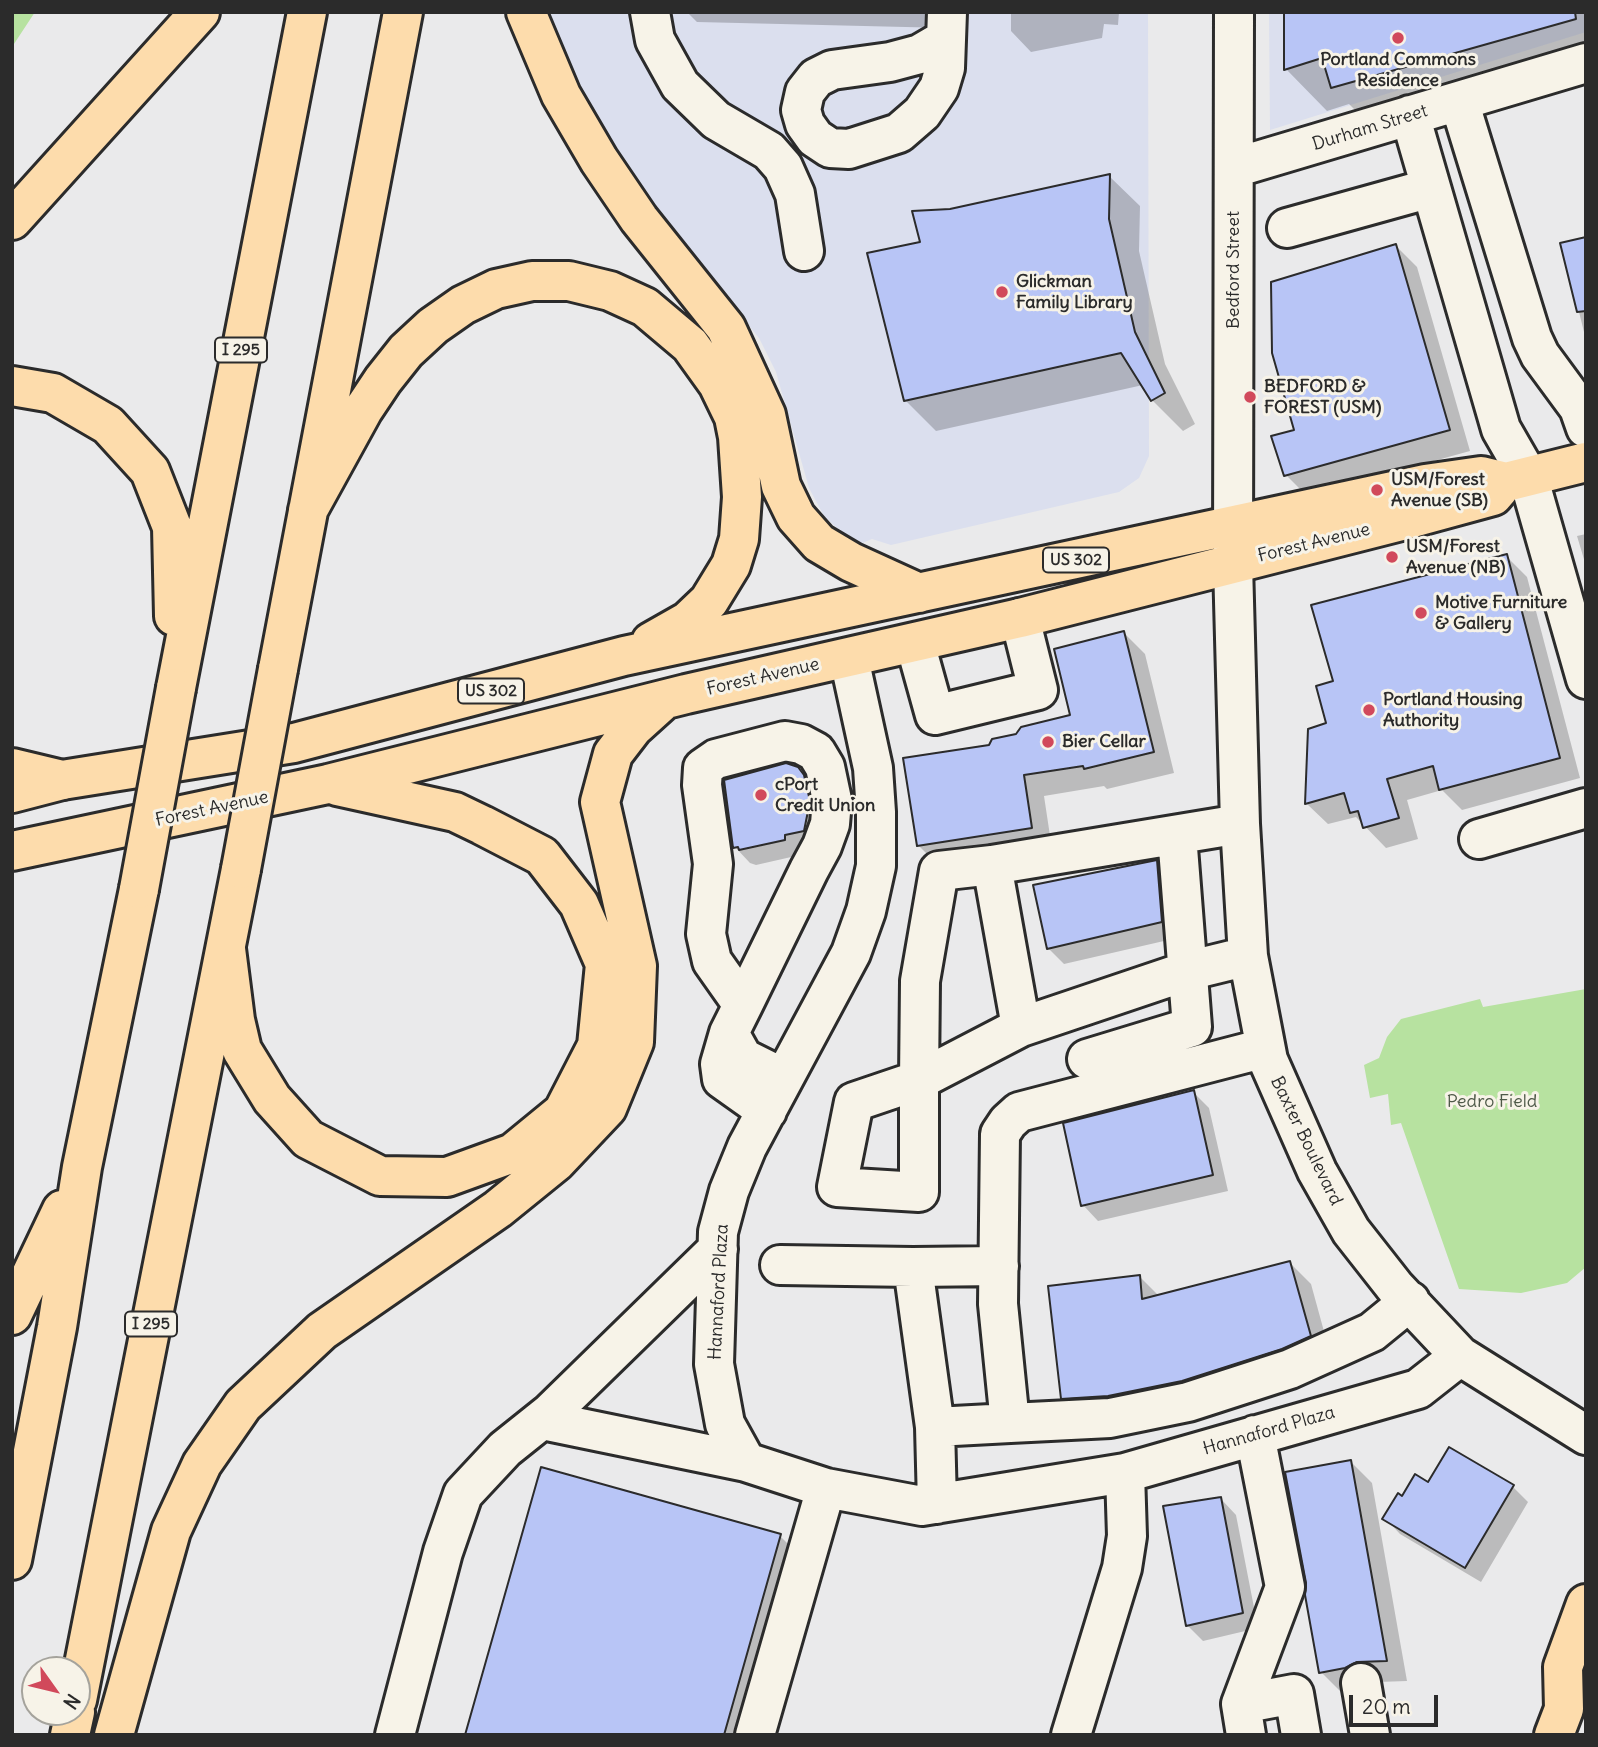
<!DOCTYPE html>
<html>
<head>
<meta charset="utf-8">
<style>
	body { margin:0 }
	#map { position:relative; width:1598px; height:1747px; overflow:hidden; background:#eaeaeb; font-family:Delius,sans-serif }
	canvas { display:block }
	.frame { position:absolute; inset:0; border:14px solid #2b2b2b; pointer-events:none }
	.north { position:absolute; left:21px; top:1656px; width:70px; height:70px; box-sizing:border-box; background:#f7f3e8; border:2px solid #a5a39c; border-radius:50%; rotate:124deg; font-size:19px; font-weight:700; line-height:28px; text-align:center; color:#2b2b2b }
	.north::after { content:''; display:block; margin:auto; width:24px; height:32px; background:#d1495b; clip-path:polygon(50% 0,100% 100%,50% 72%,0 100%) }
	.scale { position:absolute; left:1349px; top:1695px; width:89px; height:32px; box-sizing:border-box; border:4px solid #2b2b2b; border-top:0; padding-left:9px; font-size:21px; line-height:24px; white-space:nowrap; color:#2b2b2b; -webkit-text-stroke:5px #f7f3e8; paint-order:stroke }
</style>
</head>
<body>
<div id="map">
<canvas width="1598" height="1747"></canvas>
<div class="frame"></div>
<div class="north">N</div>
<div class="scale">20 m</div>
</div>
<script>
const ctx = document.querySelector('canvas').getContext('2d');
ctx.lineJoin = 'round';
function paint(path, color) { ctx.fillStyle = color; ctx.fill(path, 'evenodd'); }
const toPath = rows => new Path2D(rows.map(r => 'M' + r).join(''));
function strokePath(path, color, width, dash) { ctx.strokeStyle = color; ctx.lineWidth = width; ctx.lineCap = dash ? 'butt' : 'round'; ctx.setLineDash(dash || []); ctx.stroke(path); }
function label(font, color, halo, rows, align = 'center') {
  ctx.font = font + ' Delius,sans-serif'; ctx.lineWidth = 6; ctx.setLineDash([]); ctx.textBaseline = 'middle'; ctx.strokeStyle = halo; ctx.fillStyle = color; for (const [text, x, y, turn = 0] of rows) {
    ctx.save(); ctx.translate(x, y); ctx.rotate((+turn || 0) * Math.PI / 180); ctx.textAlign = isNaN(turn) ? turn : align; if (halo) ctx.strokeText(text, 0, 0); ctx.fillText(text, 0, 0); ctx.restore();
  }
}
const built = toPath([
	[548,12,1148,12,1149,456,1139,478,1119,492,891,545,872,539,860,544,850,540,824,516,809,488,776,372,759,338,658,214,620,158,591,110],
	[1269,12,1586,12,1586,32,1270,130]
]);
const green = toPath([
	[12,12,35,12,12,47],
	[1586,989,1586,1267,1567,1283,1521,1293,1459,1289,1401,1123,1391,1125,1388,1094,1370,1098,1364,1065,1379,1058,1387,1037,1401,1019,1480,999,1483,1007]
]);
const shadow = toPath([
	[687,12,950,12,947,28,697,22],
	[1011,12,1119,12,1118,25,1104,24,1102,38,1031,52,1011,31],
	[1286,12,1586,12,1586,70,1374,129,1349,104,1327,111,1286,69],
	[1109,176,1140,206,1139,251,1165,364,1195,424,1183,431,1152,400,1143,385,936,431,905,400,922,244],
	[1586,238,1586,340,1562,244],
	[1396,246,1417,267,1470,451,1307,496,1286,475,1296,431],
	[1586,534,1586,566,1577,536],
	[1506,556,1527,577,1580,778,1462,810,1442,790,1407,800,1418,839,1386,848,1356,817,1328,824,1307,804,1310,730,1328,724,1335,682],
	[1124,633,1145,654,1174,773,1107,789,1104,786,1044,796,1052,849,939,866,918,845,990,746,1072,716],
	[797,769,820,793,800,855,756,865,750,863,735,847],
	[1156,862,1172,878,1177,938,1064,964,1048,948],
	[1193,1092,1209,1108,1228,1191,1098,1221,1083,1205],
	[1290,1263,1311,1284,1331,1357,1084,1419,1063,1398,1139,1276,1159,1296],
	[1351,1462,1372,1483,1407,1681,1378,1682,1367,1689,1342,1693,1321,1672],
	[1429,1484,1513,1487,1528,1502,1481,1582,1400,1534,1385,1518,1403,1499],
	[1221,1499,1236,1515,1258,1628,1203,1641,1187,1625],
	[780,1536,796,1552,744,1735,467,1735]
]);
const building = toPath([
	[1284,12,1575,12,1576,19,1331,88,1322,58,1284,70,1284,12],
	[1110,174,1109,219,1135,332,1165,393,1151,401,1121,353,904,401,867,253,920,242,912,211,950,209,1110,174],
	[1586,237,1586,311,1577,312,1560,243,1586,237],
	[1396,244,1450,430,1284,476,1271,436,1294,430,1272,353,1271,282,1396,244],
	[1507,554,1560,758,1439,790,1433,766,1387,779,1399,818,1363,828,1358,811,1350,813,1344,793,1305,804,1308,729,1326,723,1316,686,1333,681,1311,605,1507,554],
	[1124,631,1154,752,1084,769,1083,766,1024,775,1032,828,917,846,903,758,989,745,992,739,1016,734,1021,727,1070,715,1054,649,1124,631],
	[786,763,798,767,804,775,810,801,804,831,785,835,785,840,739,850,738,847,733,848,724,780,786,763],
	[1157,860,1162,922,1047,949,1033,885,1157,860],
	[1194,1090,1213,1175,1081,1206,1063,1123,1194,1090],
	[1290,1261,1311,1336,1282,1349,1182,1381,1108,1396,1061,1399,1048,1286,1140,1275,1142,1299,1290,1261],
	[1449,1447,1514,1485,1465,1568,1382,1519,1398,1493,1402,1496,1415,1474,1428,1482,1449,1447],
	[1351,1460,1387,1661,1357,1662,1345,1668,1319,1673,1305,1595,1306,1583,1285,1472,1351,1460],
	[541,1467,781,1534,724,1735,465,1735,541,1467],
	[1221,1497,1243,1613,1186,1626,1163,1506,1221,1497]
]);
const minor = toPath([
	[650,12,655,40,680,85,716,120,769,151,783,167,795,194,804,251],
	[1234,12,1233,564,1240,824,1248,956,1268,1060,1317,1171,1351,1231,1395,1287,1460,1356,1586,1435],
	[944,40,920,54,890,62,832,70,816,78,805,92,801,110,805,124,815,138,830,148,849,149,899,133,922,113,939,88,945,68,947,12],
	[1459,101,1532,338,1540,355,1579,408,1586,428],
	[1410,115,1501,429,1528,476,1586,679],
	[1234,168,1586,63],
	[1287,228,1431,188],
	[915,643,935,715,1038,690,1020,618],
	[849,658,873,768,876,812,876,866,866,911,851,953,747,1147,729,1191,718,1232,714,1364,725,1424,746,1462,826,1488,922,1506,1125,1473,1418,1389,1460,1356],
	[1240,824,992,865,1021,1027,1187,971,1248,956],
	[1479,839,1586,808],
	[992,865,939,871,920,981,919,1080,1021,1027],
	[743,1005,712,961,706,934,713,864,702,785,703,768,716,759,785,741,801,744,816,752,825,767,832,800,830,824,822,846,809,870,743,1005,729,1033,720,1064,722,1079,767,1111],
	[729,1033,743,1058,783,1078],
	[1265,1048,1019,1112,1008,1122,1000,1134,998,1304,1010,1423,1110,1418,1188,1402,1290,1369,1372,1332,1410,1301],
	[1087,1059,1192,1027,1177,835],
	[919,1080,919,1192,837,1187,854,1102,919,1080],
	[780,1265,913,1267],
	[542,1420,746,1462],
	[935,1427,913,1267,999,1266],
	[937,1504,935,1427,1010,1423],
	[1361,1683,1370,1735],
	[1241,1704,1294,1694,1301,1735],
	[395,1735,443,1552,463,1494,505,1449,550,1413,718,1249],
	[755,1735,826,1488],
	[1071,1735,1122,1568,1127,1536,1125,1473],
	[1246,1735,1241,1704,1285,1587,1255,1435]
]);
const major = toPath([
	[12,793,62,780],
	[1554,1735,1564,1709,1563,1667,1586,1604]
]);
const highway = toPath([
	[526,12,561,95,599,160,639,219,726,328,766,415,781,486,796,517,819,543,851,562,919,593],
	[12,220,200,12],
	[12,386,53,393,108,425,150,471,172,527,174,616],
	[308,510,363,410,383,380,406,351,433,326,463,305,496,289,532,281,569,281,610,291,645,307,690,345,718,384,734,417,738,437,742,497,739,539,731,565,709,601,688,621,651,642],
	[278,669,403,12],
	[176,688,307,12],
	[12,768,62,780,294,743,624,656,1425,484,1481,476,1506,482,1586,462],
	[12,851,328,784,686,694,1020,618,1401,521,1493,496,1499,489],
	[226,949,235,1020,242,1050,272,1099,308,1139,380,1176,447,1177,513,1153,563,1112,597,1046,605,964,579,904,542,856,482,825,455,812,337,786],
	[12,1315,62,1210],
	[12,1560,57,1327,82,1167,139,889],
	[77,1700,241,869],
	[70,1735,75,1712],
	[114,1735,171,1531,202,1464,243,1405,322,1331,498,1209,556,1162,607,1108,634,1042,637,966,600,802,613,754,633,728,664,700]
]);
const highwayBridge = toPath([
	[241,869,278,669],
	[139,889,176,688]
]);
const markers = [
	[1398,38,7,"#d1495b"],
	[1002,292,7,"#d1495b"],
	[1250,397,7,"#d1495b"],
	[1377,490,7,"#d1495b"],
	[1392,557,7,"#d1495b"],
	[1421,613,7,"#d1495b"],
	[1369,710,7,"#d1495b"],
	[1048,742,7,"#d1495b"],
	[761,795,7,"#d1495b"]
];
const shields = [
	[241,350,52],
	[1076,560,66],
	[491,691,66],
	[151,1324,52]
];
const shieldNames = [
	["I 295",241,350],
	["US 302",1076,560],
	["US 302",491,691],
	["I 295",151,1324]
];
const poiNames = [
	["Portland Commons",1398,60,"center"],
	["Residence",1398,81,"center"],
	["Glickman",1016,282],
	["Family Library",1016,303],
	["BEDFORD &",1264,387],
	["FOREST (USM)",1264,408],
	["USM/Forest",1391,480],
	["Avenue (SB)",1391,501],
	["USM/Forest",1406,547],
	["Avenue (NB)",1406,568],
	["Motive Furniture",1435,603],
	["& Gallery",1435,624],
	["Portland Housing",1383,700],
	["Authority",1383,721],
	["Bier Cellar",1062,742],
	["cPort",775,785],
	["Credit Union",775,806]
];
const streetNames = [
	["Durham Street",1370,128,-17],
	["Bedford Street",1234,270,-90],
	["Forest Avenue",1314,543,-14],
	["Forest Avenue",763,677,-13],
	["Forest Avenue",212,809,-12],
	["Baxter Boulevard",1306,1141,64],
	["Hannaford Plaza",719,1292,-87],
	["Hannaford Plaza",1269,1431,-16]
];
const parkNames = [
	["Pedro Field",1492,1102]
];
paint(built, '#dbdfee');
paint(green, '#b7e2a0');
paint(shadow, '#0003');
paint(building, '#b8c5f6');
strokePath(building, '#2b2b2b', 2);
strokePath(minor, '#2b2b2b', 44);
strokePath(major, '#2b2b2b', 44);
strokePath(highway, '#2b2b2b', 44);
strokePath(minor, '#f7f3e8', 38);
strokePath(major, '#fddcac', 38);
strokePath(highway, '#fddcac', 38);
strokePath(highwayBridge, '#2b2b2b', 44, []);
strokePath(highwayBridge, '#fddcac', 38);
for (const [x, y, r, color] of markers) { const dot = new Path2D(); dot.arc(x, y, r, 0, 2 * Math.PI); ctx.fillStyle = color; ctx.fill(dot); strokePath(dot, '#f7f3e8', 2.5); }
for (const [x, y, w] of shields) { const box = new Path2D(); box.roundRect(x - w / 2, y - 12.5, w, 25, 5); ctx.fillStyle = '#f7f3e8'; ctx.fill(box); strokePath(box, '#2b2b2b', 2); }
label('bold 16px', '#2b2b2b', null, shieldNames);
label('bold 18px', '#2b2b2b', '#f7f3e8', poiNames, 'left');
label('18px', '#2b2b2b', '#f7f3e8', streetNames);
label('18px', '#4e5948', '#f7f3e8', parkNames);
</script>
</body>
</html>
